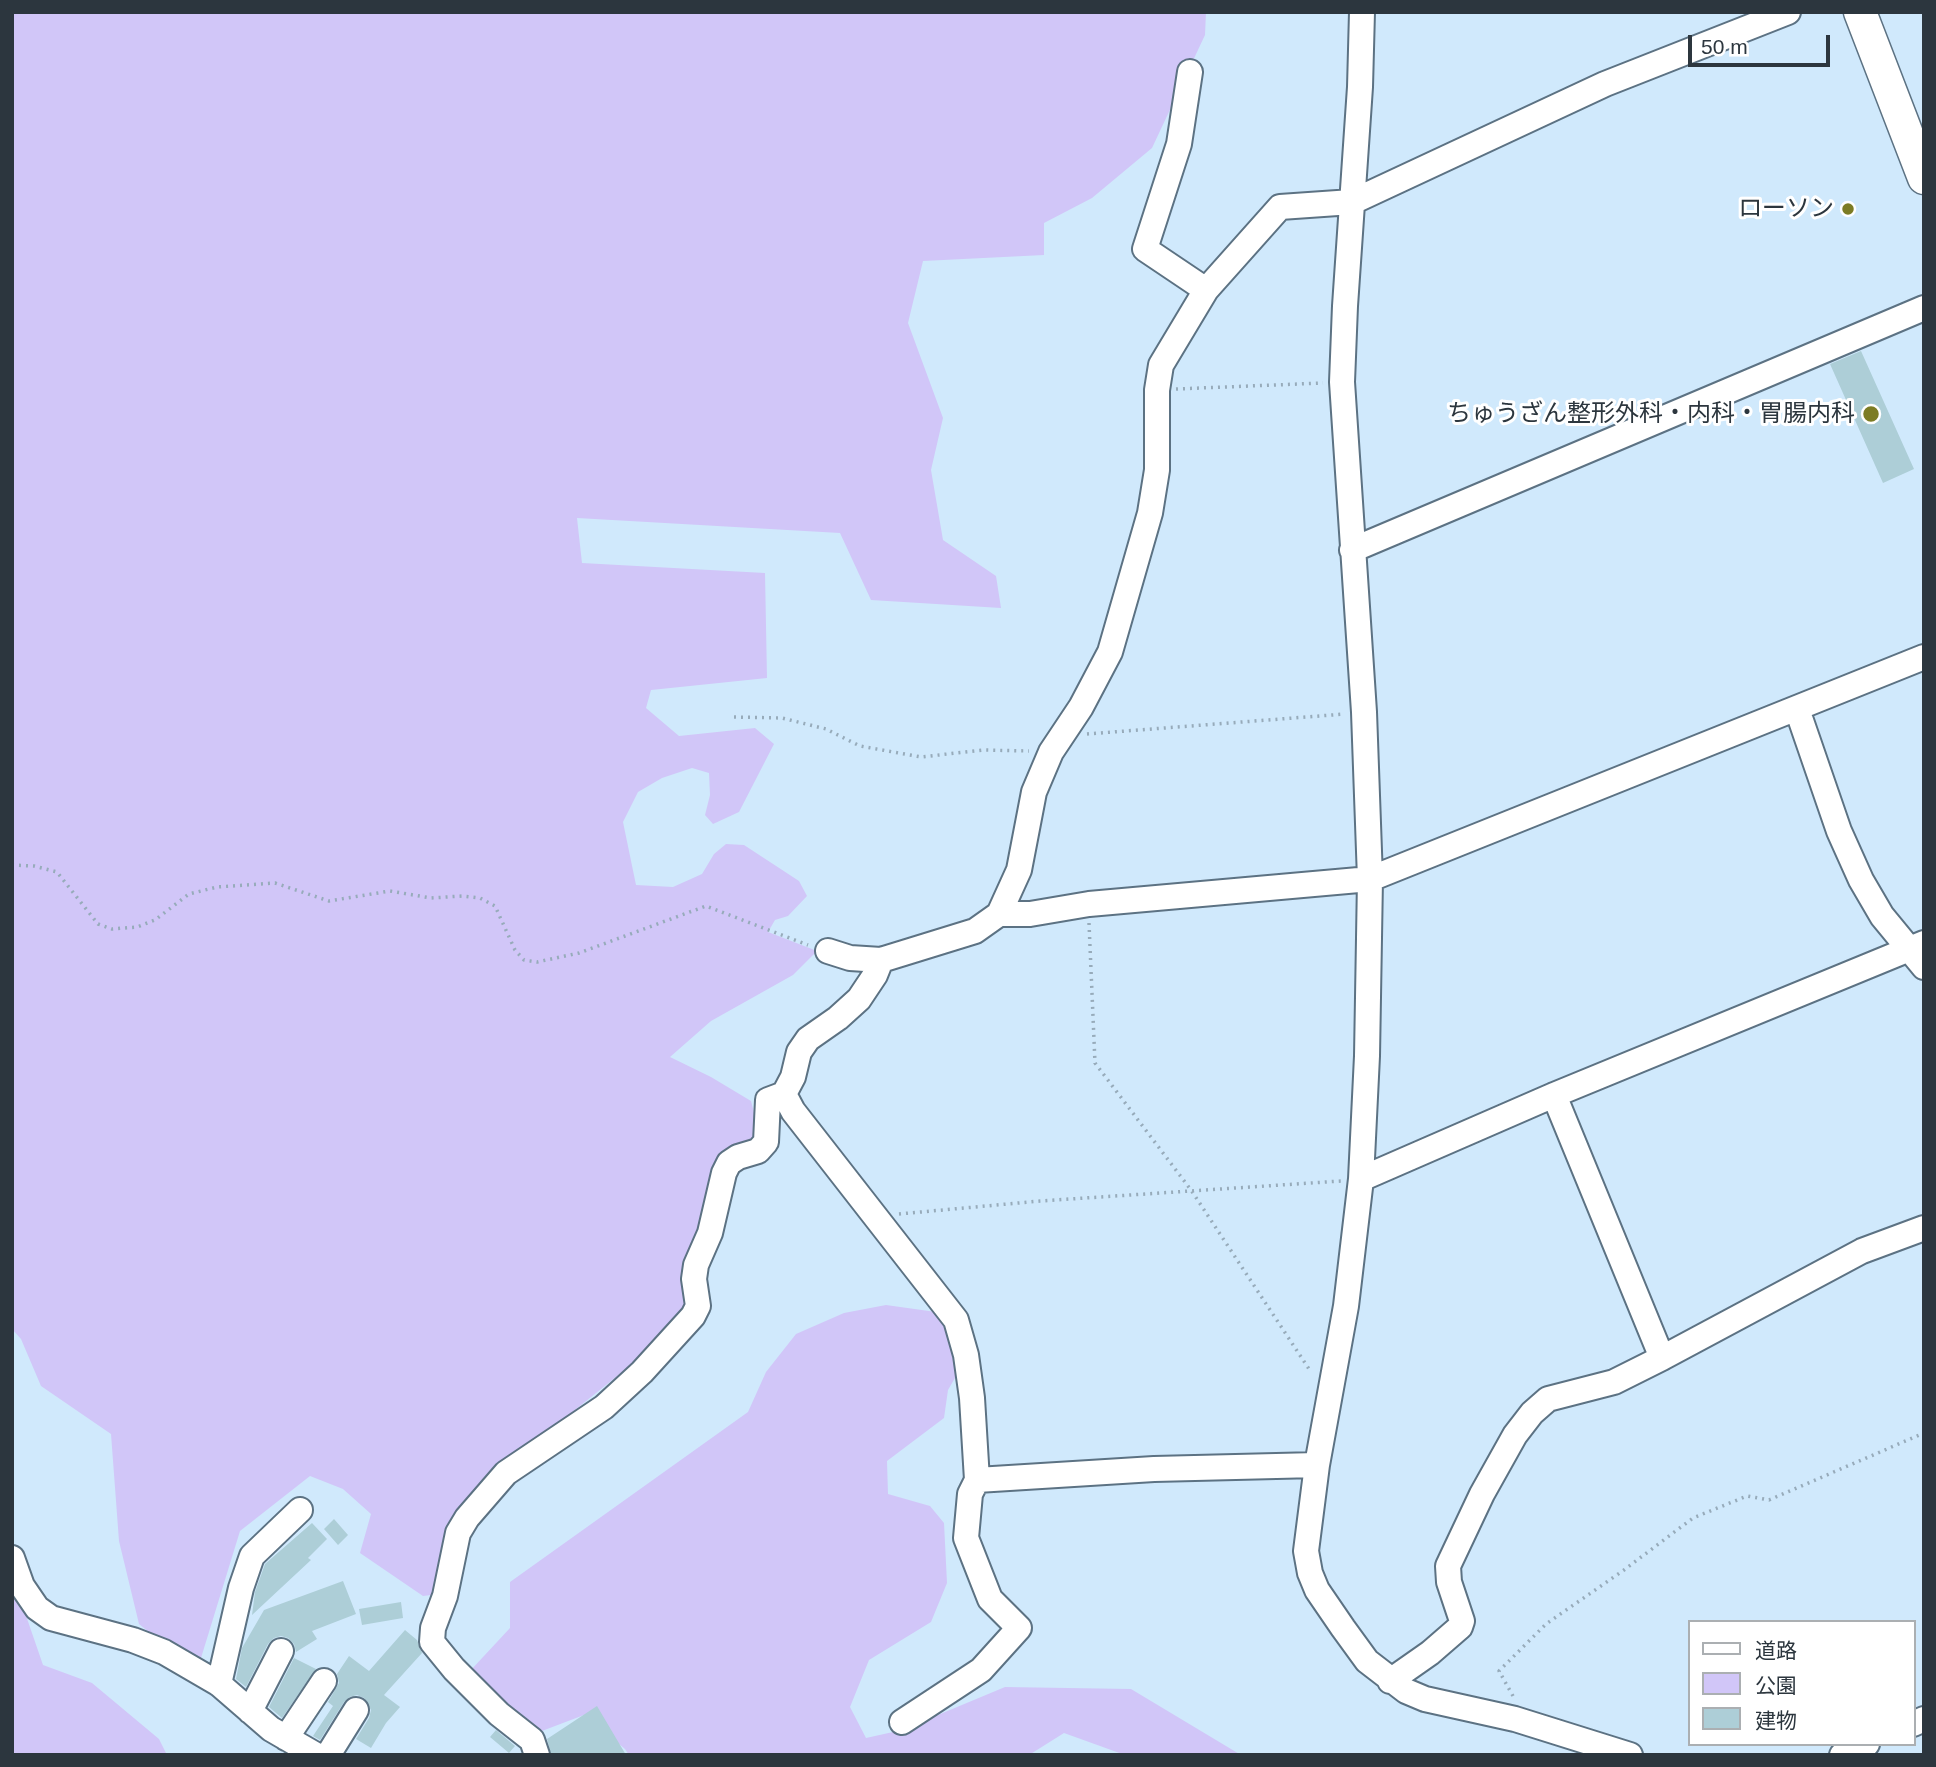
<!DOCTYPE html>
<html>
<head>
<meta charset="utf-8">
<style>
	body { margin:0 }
	#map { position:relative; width:1936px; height:1767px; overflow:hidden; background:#d0e9fc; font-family:Arial,"Noto Sans JP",sans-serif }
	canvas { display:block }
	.frame { position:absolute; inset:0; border:14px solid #2c363e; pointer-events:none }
	.legend { position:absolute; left:1688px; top:1620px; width:228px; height:126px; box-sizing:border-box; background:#fff; border:2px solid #abafb2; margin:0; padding:9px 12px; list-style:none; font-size:21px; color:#2c363e }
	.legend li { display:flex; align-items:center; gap:14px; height:35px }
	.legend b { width:35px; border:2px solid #abafb2 }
	.scale { position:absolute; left:1688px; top:35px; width:142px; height:32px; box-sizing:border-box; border:4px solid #2c363e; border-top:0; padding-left:9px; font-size:21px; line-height:24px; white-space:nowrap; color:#2c363e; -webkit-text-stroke:5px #fff; paint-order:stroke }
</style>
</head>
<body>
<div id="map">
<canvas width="1936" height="1767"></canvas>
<div class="frame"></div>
<ul class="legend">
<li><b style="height:9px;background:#fff"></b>道路</li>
<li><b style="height:19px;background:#d1c6f8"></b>公園</li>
<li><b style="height:19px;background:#adced7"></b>建物</li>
</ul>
<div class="scale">50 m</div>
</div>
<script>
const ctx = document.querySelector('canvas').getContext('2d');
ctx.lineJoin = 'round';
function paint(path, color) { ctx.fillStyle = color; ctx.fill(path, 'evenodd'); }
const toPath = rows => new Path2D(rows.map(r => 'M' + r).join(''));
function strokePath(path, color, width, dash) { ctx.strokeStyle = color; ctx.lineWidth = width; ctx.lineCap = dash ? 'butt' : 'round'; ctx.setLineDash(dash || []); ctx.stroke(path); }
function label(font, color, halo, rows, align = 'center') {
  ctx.font = font + ' Arial,"Noto Sans JP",sans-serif'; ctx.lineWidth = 6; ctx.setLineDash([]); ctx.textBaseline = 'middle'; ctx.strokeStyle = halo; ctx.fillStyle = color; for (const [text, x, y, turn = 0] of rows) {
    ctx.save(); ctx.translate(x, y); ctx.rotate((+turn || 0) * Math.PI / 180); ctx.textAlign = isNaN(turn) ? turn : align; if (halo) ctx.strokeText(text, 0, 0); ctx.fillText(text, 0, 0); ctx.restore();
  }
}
const green = toPath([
	[12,12,1206,12,1205,35,1152,148,1092,198,1044,223,1044,255,923,261,908,323,943,418,931,470,943,540,996,576,1001,608,871,600,840,533,577,518,582,563,765,573,767,678,651,690,646,708,679,736,755,728,774,744,739,812,713,824,705,815,710,795,709,773,692,768,662,778,638,792,623,822,636,885,673,887,702,874,714,854,726,844,744,845,799,881,807,896,788,916,775,920,768,932,817,951,793,975,711,1021,670,1057,711,1077,751,1101,758,1128,754,1143,733,1151,692,1300,657,1344,504,1467,439,1594,423,1596,360,1553,371,1514,343,1489,310,1476,240,1531,197,1671,139,1624,119,1541,111,1434,41,1386,21,1339,12,1329],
	[886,1305,936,1312,953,1322,959,1371,948,1390,944,1418,887,1461,888,1494,930,1506,944,1523,947,1583,931,1622,869,1660,850,1707,866,1738,902,1730,1005,1687,1131,1689,1241,1755,1125,1755,1064,1733,1029,1755,629,1755,625,1749,584,1715,534,1734,470,1671,510,1628,510,1582,748,1412,766,1372,796,1334,844,1313],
	[12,1575,43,1665,92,1683,159,1739,167,1755,12,1755]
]);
const building = toPath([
	[1861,351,1914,469,1883,483,1830,364],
	[334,1519,348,1535,338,1545,324,1529],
	[312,1523,327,1539,308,1558,311,1560,252,1615,255,1592,265,1564],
	[343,1581,356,1614,312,1631,317,1639,296,1652,294,1644,288,1638,281,1636,274,1638,268,1644,246,1687,236,1679,242,1648,264,1610],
	[401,1602,403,1618,362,1625,359,1609],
	[405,1630,417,1640,422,1653,384,1695,400,1707,386,1723,371,1748,356,1739,369,1718,371,1710,364,1698,357,1695,350,1697,344,1702,320,1740,313,1736,333,1706,328,1702,339,1683,337,1674,349,1656,369,1671],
	[294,1658,316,1669,282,1718,269,1707],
	[597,1706,626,1755,551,1755,547,1739],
	[496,1730,515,1746,509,1753,490,1737]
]);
const path = toPath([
	[1176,389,1323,383],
	[734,717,782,718,826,729,860,746,921,757,983,750,1029,751],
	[1087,734,1345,714],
	[12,865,34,866,57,872,98,924,112,929,137,927,155,920,189,894,217,887,275,883,329,901,390,891,431,898,462,896,480,898,495,906,515,950,524,960,537,962,579,953,706,906,808,945],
	[1089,923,1095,1063,1191,1190,1311,1372],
	[899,1214,1040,1201,1341,1181],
	[1513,1696,1499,1671,1546,1624,1624,1570,1693,1518,1747,1496,1769,1500,1924,1433]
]);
const minor = toPath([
	[1362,12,1360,87,1345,306,1342,382,1364,712,1370,879,1367,1056,1361,1179,1346,1306,1317,1465,1306,1551,1310,1573,1317,1590,1343,1628,1367,1661,1406,1691,1425,1699,1515,1719,1630,1755],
	[1190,72,1179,144,1145,249,1206,290],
	[1352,550,1924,308],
	[1797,709,1839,831,1861,880,1882,916,1924,967],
	[999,914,1030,914,1089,904,1370,879,1924,657],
	[828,951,850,958,881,960,975,931,999,914,1019,870,1034,792,1051,752,1081,707,1110,652,1150,513,1157,470,1157,390,1161,365,1206,290,1280,207,1352,202,1605,84,1788,12],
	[881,960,875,975,859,999,838,1018,808,1039,799,1052,793,1077,784,1094,793,1111,956,1320,966,1355,972,1398,977,1480,1154,1469,1317,1465],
	[1554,1095,1662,1358],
	[1361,1179,1554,1095,1924,943],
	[12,1558,22,1586,37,1608,51,1618,133,1640,164,1652,219,1684,271,1729,316,1755],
	[1390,1681,1430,1653,1460,1627,1462,1621,1449,1582,1448,1566,1482,1494,1515,1435,1532,1413,1548,1399,1614,1382,1662,1358,1862,1251,1924,1228],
	[219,1684,241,1588,252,1556,300,1510],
	[250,1711,281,1651],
	[902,1722,981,1670,1019,1628,990,1599,966,1538,970,1494,977,1480],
	[1913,1724,1924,1719],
	[286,1738,324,1681],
	[328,1755,356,1710],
	[537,1755,532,1740,499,1714,454,1669,432,1642,433,1628,445,1596,458,1533,467,1518,506,1473,604,1407,642,1372,693,1316,698,1306,694,1279,696,1265,710,1233,724,1173,729,1163,738,1157,758,1151,766,1142,768,1100,784,1094],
	[1842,1755,1867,1744]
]);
const major = toPath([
	[1860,12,1924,178]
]);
const markers = [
	[1848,209,7,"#7c7c24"],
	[1871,414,9,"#7c7c24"]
];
const poiNames = [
	["ローソン",1834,209],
	["ちゅうざん整形外科・内科・胃腸内科",1855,414]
];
paint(green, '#d1c6f8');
paint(building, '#adced7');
strokePath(minor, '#5c7283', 28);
strokePath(major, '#5c7283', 35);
strokePath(path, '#97abba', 3.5, [2, 5]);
strokePath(minor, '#fff', 24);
strokePath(major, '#fff', 32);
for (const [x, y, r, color] of markers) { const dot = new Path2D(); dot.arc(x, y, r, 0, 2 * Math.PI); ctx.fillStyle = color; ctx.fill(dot); strokePath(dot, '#fff', 2.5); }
label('24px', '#2c363e', '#fff', poiNames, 'right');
</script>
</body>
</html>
